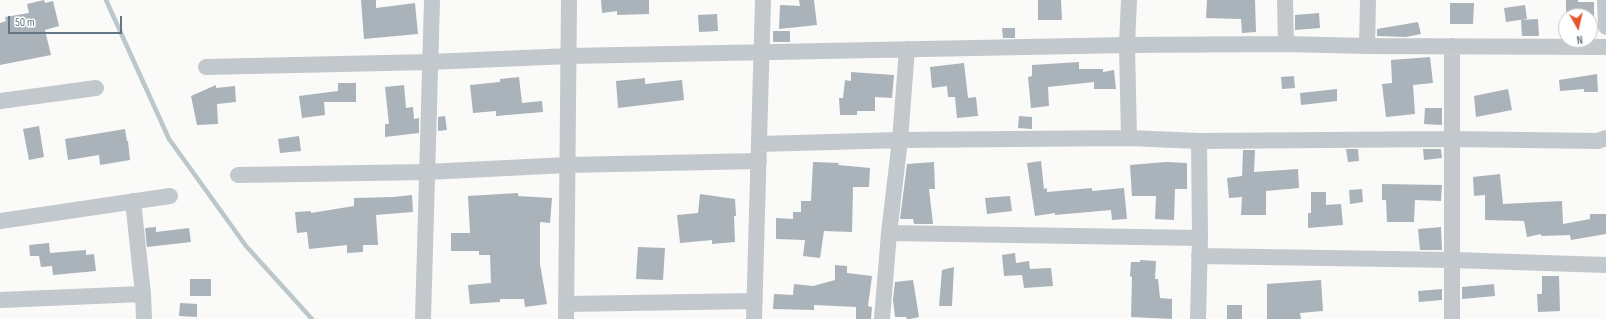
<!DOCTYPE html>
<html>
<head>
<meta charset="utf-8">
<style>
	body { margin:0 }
	#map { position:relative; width:1606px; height:319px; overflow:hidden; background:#fafaf8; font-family:"Sofia Sans Condensed",sans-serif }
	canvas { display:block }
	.north { position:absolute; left:1558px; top:8px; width:40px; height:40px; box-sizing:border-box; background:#fff; border:1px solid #c1c8cd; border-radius:50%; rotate:172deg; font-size:11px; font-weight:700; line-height:16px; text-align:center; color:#657683 }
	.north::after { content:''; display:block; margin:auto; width:14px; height:18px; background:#e4572e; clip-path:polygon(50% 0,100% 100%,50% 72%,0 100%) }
	.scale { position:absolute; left:8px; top:16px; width:114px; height:18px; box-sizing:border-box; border:2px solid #657683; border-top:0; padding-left:5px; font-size:12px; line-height:14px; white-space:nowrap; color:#657683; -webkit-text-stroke:3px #fff; paint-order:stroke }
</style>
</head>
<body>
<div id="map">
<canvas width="1606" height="319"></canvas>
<div class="north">N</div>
<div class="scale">50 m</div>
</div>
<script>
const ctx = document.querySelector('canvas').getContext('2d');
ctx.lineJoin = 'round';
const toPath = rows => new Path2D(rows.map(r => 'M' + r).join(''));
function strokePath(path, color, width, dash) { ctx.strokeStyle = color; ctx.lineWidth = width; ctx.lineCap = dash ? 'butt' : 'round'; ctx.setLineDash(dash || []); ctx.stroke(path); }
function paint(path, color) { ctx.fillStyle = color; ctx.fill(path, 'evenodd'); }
const stream = toPath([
	[106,0,169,139,246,246,312,319]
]);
const building = toPath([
	[44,0,45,3,53,1,59,26,45,30,51,55,0,65,0,23,6,21,5,17,29,13,27,4],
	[361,0,376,0,376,8,415,3,418,34,364,39],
	[601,0,649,0,649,14,617,15,617,11,602,13],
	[799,0,814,0,817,25,779,29,780,5,800,6],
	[1038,0,1061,0,1062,20,1038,20],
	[1207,0,1255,0,1256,32,1242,33,1241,19,1206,18],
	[1566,0,1578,0,1578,2,1594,2,1594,16,1566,16],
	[1450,3,1474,3,1473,24,1450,24],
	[1525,5,1527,19,1506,22,1504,8],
	[1319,13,1320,28,1295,30,1295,15],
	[717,14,718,31,699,32,698,15],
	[1538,19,1539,36,1522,36,1521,20],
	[1418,22,1421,34,1406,37,1377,36,1377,29],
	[1002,28,1015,28,1015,38,1003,38],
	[773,31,790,31,790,42,773,42],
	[1430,57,1433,83,1413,85,1415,114,1386,117,1382,84,1392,83,1391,60],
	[1079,62,1079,69,1103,69,1103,72,1114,70,1116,89,1094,89,1094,82,1048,87,1049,106,1031,108,1028,77,1032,76,1032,65],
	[964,63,968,98,976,97,978,116,957,118,955,97,948,97,947,86,932,88,930,67],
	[851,72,894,75,892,98,875,97,875,111,857,111,857,115,840,115,839,98,843,98,845,80,851,81],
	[1597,74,1598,92,1584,92,1584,89,1560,91,1559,80],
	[1294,76,1295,88,1282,89,1281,77],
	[519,77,522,103,542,101,543,112,496,116,496,111,473,113,470,85,500,82,500,79],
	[645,78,645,84,682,80,684,100,618,108,616,81],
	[338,83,356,83,356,102,324,102,325,115,302,118,299,96,338,91],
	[216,85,216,88,235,86,236,102,217,104,218,124,197,125,191,96],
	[404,85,406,108,413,107,414,119,419,118,419,133,385,137,385,124,389,124,385,87],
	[1337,89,1337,101,1301,105,1300,93],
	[1508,89,1512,110,1476,117,1474,96],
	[1425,108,1442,108,1442,125,1424,124],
	[445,116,447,130,438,131,438,117],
	[1019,116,1032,117,1032,129,1018,128],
	[39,126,44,157,29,160,23,129],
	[125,129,127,141,128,141,130,160,100,165,99,155,68,160,65,139],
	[299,136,301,151,280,153,278,139],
	[1346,149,1358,149,1359,161,1348,162],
	[1423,149,1441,149,1442,158,1424,160],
	[1243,150,1255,150,1254,172,1298,169,1299,188,1266,191,1266,215,1241,215,1242,197,1229,198,1227,178,1242,176],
	[1041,161,1044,189,1047,188,1047,192,1092,188,1092,191,1124,188,1127,219,1112,220,1111,210,1055,215,1055,213,1035,216,1027,163],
	[813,162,839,163,838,165,870,168,869,187,853,187,852,232,824,231,820,258,803,256,805,240,776,239,776,218,793,219,793,212,801,212,801,201,811,201],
	[934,162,935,189,929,189,933,224,914,224,913,219,900,219,907,164],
	[1166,162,1187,163,1187,189,1175,189,1174,220,1155,219,1156,196,1132,196,1130,165],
	[1500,174,1503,204,1562,201,1563,224,1590,219,1590,214,1606,214,1606,234,1571,240,1570,235,1541,236,1541,234,1527,237,1524,221,1485,220,1485,195,1474,196,1473,177],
	[1382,184,1442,185,1441,201,1415,200,1414,222,1387,222,1386,200,1382,200],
	[1362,189,1363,202,1350,204,1349,190],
	[1311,192,1326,192,1326,205,1341,204,1343,225,1308,228,1308,213,1311,213],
	[518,193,518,196,552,198,550,223,540,222,540,264,547,304,525,307,524,299,500,299,500,302,470,304,468,285,491,283,490,255,479,255,479,251,451,251,451,233,470,233,468,196],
	[700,194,735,199,736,216,734,216,735,242,712,244,712,240,680,243,677,215,698,213],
	[412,195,413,212,376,215,378,245,363,245,363,252,347,253,347,245,309,249,307,232,297,233,295,212,311,211,311,213,354,206,354,198,394,197],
	[1010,196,1012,211,987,214,985,198],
	[156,227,156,232,189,228,191,242,147,247,145,228],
	[1441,227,1442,250,1420,250,1418,229],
	[49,243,50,253,86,250,86,255,94,254,96,271,53,275,52,266,41,267,39,256,30,256,29,245],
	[638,247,665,248,663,280,636,279],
	[1015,253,1016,263,1029,261,1030,269,1051,268,1053,286,1024,288,1022,275,1004,276,1002,255],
	[1140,260,1156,261,1155,279,1158,279,1160,298,1172,299,1172,319,1131,317,1132,277,1130,276,1131,262,1140,262],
	[835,265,847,266,847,273,872,276,868,306,872,307,871,319,856,319,856,307,814,305,814,310,773,309,774,294,793,295,794,284,813,286,835,280],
	[954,267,952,306,939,306,942,270],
	[1542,276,1559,276,1560,311,1538,312,1537,294,1542,294],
	[190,279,211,279,211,296,190,296],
	[913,280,919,317,910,319,907,319,906,317,895,317,893,299,895,282],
	[1321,280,1323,311,1300,313,1301,319,1267,319,1267,284],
	[1494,284,1495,296,1462,299,1462,287],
	[1442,289,1442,300,1419,302,1418,291],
	[180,303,197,304,197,317,179,316],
	[1227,305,1242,305,1242,319,1227,319]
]);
const street = toPath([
	[1129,0,1127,45,1129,138],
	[1285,0,1286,44],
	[1605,0,1606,27],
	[1367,46,1368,0],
	[1452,46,1452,319],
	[206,67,430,62,569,56,1127,45,1286,44,1367,46,1606,47],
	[0,101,96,88],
	[760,144,900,140,1129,138,1199,141,1452,139,1598,141,1606,138],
	[238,175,427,172,567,165,759,161],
	[133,201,143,294,144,319],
	[0,221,170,196],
	[889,233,1200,238],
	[1199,256,1453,260,1606,265],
	[0,300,143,294],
	[566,304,755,301],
	[423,319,432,0],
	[566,319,569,0],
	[754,319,763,0],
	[882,319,889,233,900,140,907,49],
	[1198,319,1200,238,1199,141]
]);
strokePath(stream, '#bbc7cb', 4.5);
paint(building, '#aab3b9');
strokePath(street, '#c3c8cc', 16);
</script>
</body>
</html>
